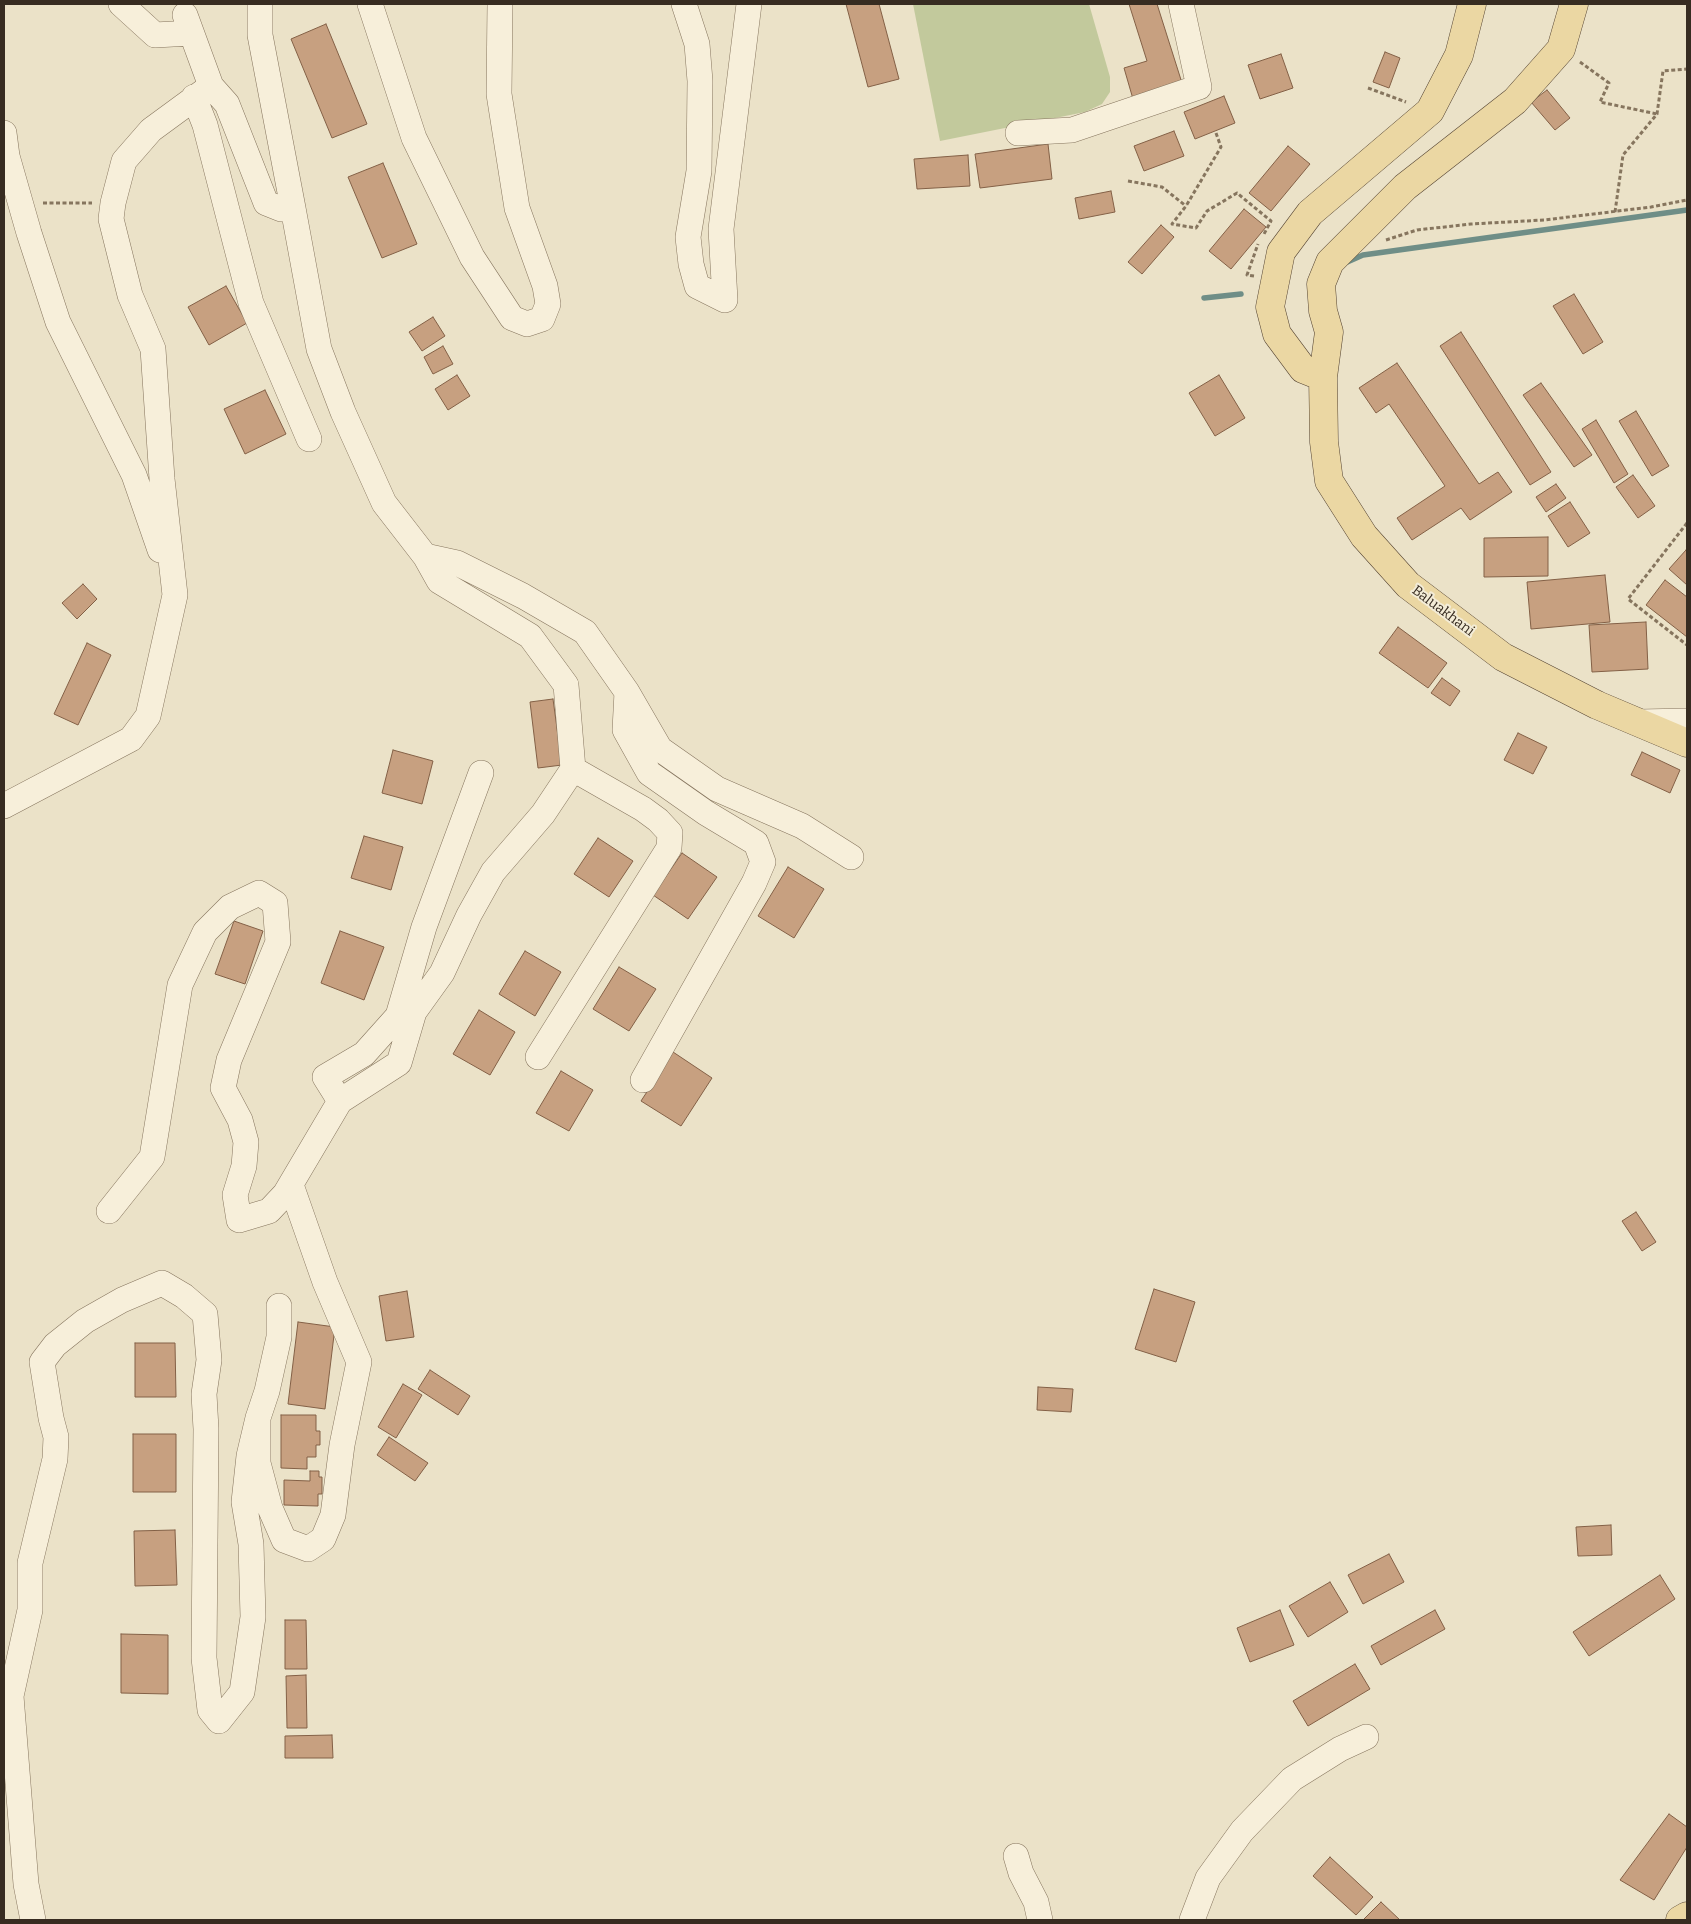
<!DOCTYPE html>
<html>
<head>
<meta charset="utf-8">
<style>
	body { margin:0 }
	#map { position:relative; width:1691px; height:1924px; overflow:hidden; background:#ebe2c8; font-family:Bitter,serif }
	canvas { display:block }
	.frame { position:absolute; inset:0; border:5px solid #372c21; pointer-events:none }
</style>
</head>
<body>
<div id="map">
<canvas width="1691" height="1924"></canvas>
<div class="frame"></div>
</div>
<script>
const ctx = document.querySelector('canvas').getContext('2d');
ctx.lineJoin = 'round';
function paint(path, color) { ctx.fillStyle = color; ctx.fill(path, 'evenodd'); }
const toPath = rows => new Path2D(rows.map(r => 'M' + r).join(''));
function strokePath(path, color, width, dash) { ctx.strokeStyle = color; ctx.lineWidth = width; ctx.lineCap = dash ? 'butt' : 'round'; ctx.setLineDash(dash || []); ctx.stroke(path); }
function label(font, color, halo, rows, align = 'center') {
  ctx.font = font + ' Bitter,serif'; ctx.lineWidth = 4; ctx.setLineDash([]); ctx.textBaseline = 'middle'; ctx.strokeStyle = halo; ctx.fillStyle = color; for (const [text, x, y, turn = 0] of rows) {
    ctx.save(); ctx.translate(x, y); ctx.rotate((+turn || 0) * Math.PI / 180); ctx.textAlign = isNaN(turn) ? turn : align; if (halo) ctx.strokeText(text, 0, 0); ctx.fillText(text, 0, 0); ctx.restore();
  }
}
const green = toPath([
	[913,4,1089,4,1110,77,1110,92,1102,104,1085,112,940,141]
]);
const stream = toPath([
	[1345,263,1363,255,1687,210],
	[1204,298,1241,294]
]);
const building = toPath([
	[846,4,879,4,899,79,868,87,846,4],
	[1129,4,1157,4,1182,83,1133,99,1124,68,1147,61,1129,4],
	[326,24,367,124,332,138,291,39,326,24],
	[1385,52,1400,58,1389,88,1373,82,1385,52],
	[1281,54,1293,88,1260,99,1248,65,1281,54],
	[1547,90,1570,118,1555,130,1531,102,1547,90],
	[1224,96,1235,123,1195,139,1184,112,1224,96],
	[1174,131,1184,156,1144,171,1134,146,1174,131],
	[1048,144,1052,179,980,188,975,154,1048,144],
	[1288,146,1310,164,1271,211,1249,193,1288,146],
	[968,155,970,186,917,189,914,159,968,155],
	[383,163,417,244,382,258,348,177,383,163],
	[1111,191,1115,212,1079,219,1075,198,1111,191],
	[1244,209,1266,227,1231,269,1209,251,1244,209],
	[1161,225,1174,237,1142,274,1128,262,1161,225],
	[226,286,247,323,209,345,188,307,226,286],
	[1574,294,1603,342,1583,354,1553,306,1574,294],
	[433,317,445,336,422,351,409,332,433,317],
	[1461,332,1551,472,1530,485,1440,346,1461,332],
	[443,346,453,364,433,374,424,357,443,346],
	[1397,363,1479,484,1498,472,1512,492,1470,520,1461,508,1412,540,1397,518,1445,486,1389,404,1376,413,1359,388,1397,363],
	[457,375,470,396,448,410,435,389,457,375],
	[1219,375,1245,418,1215,436,1189,393,1219,375],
	[1541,383,1592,455,1574,467,1523,395,1541,383],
	[265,390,286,434,245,454,224,409,265,390],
	[1636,411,1669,466,1652,476,1619,421,1636,411],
	[1596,420,1628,474,1614,483,1582,429,1596,420],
	[1633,475,1655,506,1638,518,1616,487,1633,475],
	[1556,484,1566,498,1546,512,1536,497,1556,484],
	[1570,502,1590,533,1568,547,1548,516,1570,502],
	[1548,537,1548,576,1484,577,1484,538,1548,537],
	[1686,550,1687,551,1687,585,1669,569,1686,550],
	[1605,575,1610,622,1531,629,1527,582,1605,575],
	[1665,580,1687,597,1687,637,1646,605,1665,580],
	[83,584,97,599,77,619,62,603,83,584],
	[1646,622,1648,669,1592,672,1589,625,1646,622],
	[1398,627,1447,663,1428,688,1379,653,1398,627],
	[87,643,111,655,78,725,54,714,87,643],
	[1442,678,1460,691,1450,706,1431,693,1442,678],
	[553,699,562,765,538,768,530,702,553,699],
	[1518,733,1547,747,1533,774,1504,760,1518,733],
	[393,750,433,761,422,804,382,793,393,750],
	[1642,752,1680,770,1670,793,1631,775,1642,752],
	[364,836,403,847,391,890,351,878,364,836],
	[598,838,633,861,609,897,574,874,598,838],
	[682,853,717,877,688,919,653,895,682,853],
	[788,867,824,889,794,938,758,916,788,867],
	[234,921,263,931,245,984,215,974,234,921],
	[340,931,384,947,364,1000,321,983,340,931],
	[525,951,561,972,535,1016,499,994,525,951],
	[619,967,656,989,629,1031,593,1009,619,967],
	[479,1010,515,1032,490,1075,453,1054,479,1010],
	[673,1052,712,1078,681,1126,641,1101,673,1052],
	[561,1071,593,1090,569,1131,536,1113,561,1071],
	[1636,1212,1656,1242,1642,1251,1622,1221,1636,1212],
	[1154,1289,1195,1302,1176,1362,1135,1349,1154,1289],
	[407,1291,414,1337,386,1341,379,1296,407,1291],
	[298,1322,335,1327,325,1409,288,1404,298,1322],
	[135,1343,175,1343,176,1397,135,1397,135,1343],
	[430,1370,470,1396,458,1415,418,1389,430,1370],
	[403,1384,422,1395,396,1438,378,1427,403,1384],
	[1038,1387,1073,1389,1071,1412,1037,1410,1038,1387],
	[281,1415,316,1415,316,1431,320,1431,320,1445,316,1445,316,1457,307,1457,307,1469,281,1468,281,1415],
	[133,1434,176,1434,176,1492,133,1492,133,1434],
	[389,1437,428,1463,415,1481,377,1455,389,1437],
	[310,1471,319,1471,319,1477,322,1477,322,1494,318,1494,318,1506,284,1505,284,1480,310,1481,310,1471],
	[1611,1525,1612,1555,1578,1556,1576,1527,1611,1525],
	[175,1530,177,1585,135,1586,134,1531,175,1530],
	[1389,1554,1404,1582,1363,1604,1348,1575,1389,1554],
	[1660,1575,1675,1599,1589,1656,1573,1632,1660,1575],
	[1330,1582,1348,1612,1308,1637,1289,1606,1330,1582],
	[1280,1610,1294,1645,1250,1662,1237,1628,1280,1610],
	[1435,1610,1445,1629,1381,1665,1371,1646,1435,1610],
	[285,1620,306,1620,307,1669,285,1669,285,1620],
	[121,1634,168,1635,168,1694,121,1693,121,1634],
	[1355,1664,1370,1689,1308,1726,1293,1701,1355,1664],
	[306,1675,307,1728,287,1728,286,1676,306,1675],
	[332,1735,333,1758,285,1758,285,1736,332,1735],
	[1669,1814,1687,1827,1687,1847,1654,1900,1620,1880,1669,1814],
	[1330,1857,1373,1897,1356,1915,1313,1876,1330,1857],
	[1381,1902,1400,1920,1363,1920,1381,1902]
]);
const path = toPath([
	[1580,62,1609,83,1600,102,1657,114],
	[1368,88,1406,102],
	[1216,133,1221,147,1186,206,1172,224,1196,228,1207,211,1237,193,1271,221,1264,234],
	[1128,181,1162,187,1186,206],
	[43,203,92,203],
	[1615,212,1623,155,1657,114,1663,71,1687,69],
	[1386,240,1417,230,1471,224,1544,220,1651,207,1687,200],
	[1254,276,1247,275,1258,244],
	[1687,523,1628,599,1687,645]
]);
const minor = toPath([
	[121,4,155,35,191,33],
	[370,4,414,138,472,257,512,318,527,324,542,319,548,304,545,286,517,208,499,94,500,4],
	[684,4,697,44,700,81,699,171,688,237,691,264,697,286,725,300,721,229,749,4],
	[185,15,211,86],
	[194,97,205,125,251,303,309,439],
	[4,133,7,156,29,233,58,322,134,475,160,550],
	[1018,133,1072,130,1199,87,1181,4],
	[425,556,457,563,523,596,585,632,627,692,625,730,649,773,706,813,756,843,763,862,754,883,643,1080],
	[627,692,660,749,717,789,802,826,851,857],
	[1640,722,1687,721],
	[4,806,131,739,148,716,175,595,162,479,153,349,130,295,111,219,113,203,124,161,151,130,211,86,227,104,266,203,281,209,293,208,260,35,260,4],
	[538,1057,669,848,670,833,658,820,643,809,573,769],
	[340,1101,325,1077,364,1054,398,1016,424,927,481,773],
	[109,1211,152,1157,180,985,205,932,230,907,259,893,275,903,278,942,229,1060,223,1088,240,1120,246,1142,244,1166,235,1195,239,1220,269,1211,285,1194,340,1101,399,1063,414,1012,442,973,469,915,493,872,543,814,573,769,566,685,530,636,439,581,425,556,384,503,343,412,319,349,293,208],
	[279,1306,279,1337,267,1391,258,1418,258,1463,270,1508,284,1540,308,1549,323,1539,333,1515,342,1445,359,1362,325,1282,291,1185],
	[1016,1856,1021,1873,1036,1902,1040,1920],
	[33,1920,26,1884,11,1696,30,1610,30,1563,55,1459,56,1437,51,1418,42,1362,55,1345,85,1321,122,1300,162,1283,184,1296,205,1314,209,1360,204,1394,206,1429,204,1658,210,1710,219,1721,242,1692,253,1617,251,1544,244,1502,249,1456,258,1418],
	[1192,1920,1208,1878,1242,1831,1292,1779,1340,1749,1366,1737]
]);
const major = toPath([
	[1574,4,1561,49,1515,101,1405,187,1330,262,1321,284,1323,311,1329,332,1323,377,1324,442,1329,481,1364,536,1408,585,1503,657,1597,705,1687,743],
	[1323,377,1303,369,1277,334,1270,307,1281,252,1310,213,1430,111,1459,55,1472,4],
	[1680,1920,1687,1916]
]);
const streetNames = [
	["Baluakhani",1443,611,37]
];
paint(green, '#c2c99c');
strokePath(stream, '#6f8e87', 5.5);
paint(building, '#c7a080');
strokePath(building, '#836046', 1);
strokePath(minor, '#86755e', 26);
strokePath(major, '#544332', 29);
strokePath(path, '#86755e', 3, [4, 2.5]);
strokePath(minor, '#f7efda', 25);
strokePath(major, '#ebd7a3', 28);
label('14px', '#372c21', '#f3ecd7', streetNames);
</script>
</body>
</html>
